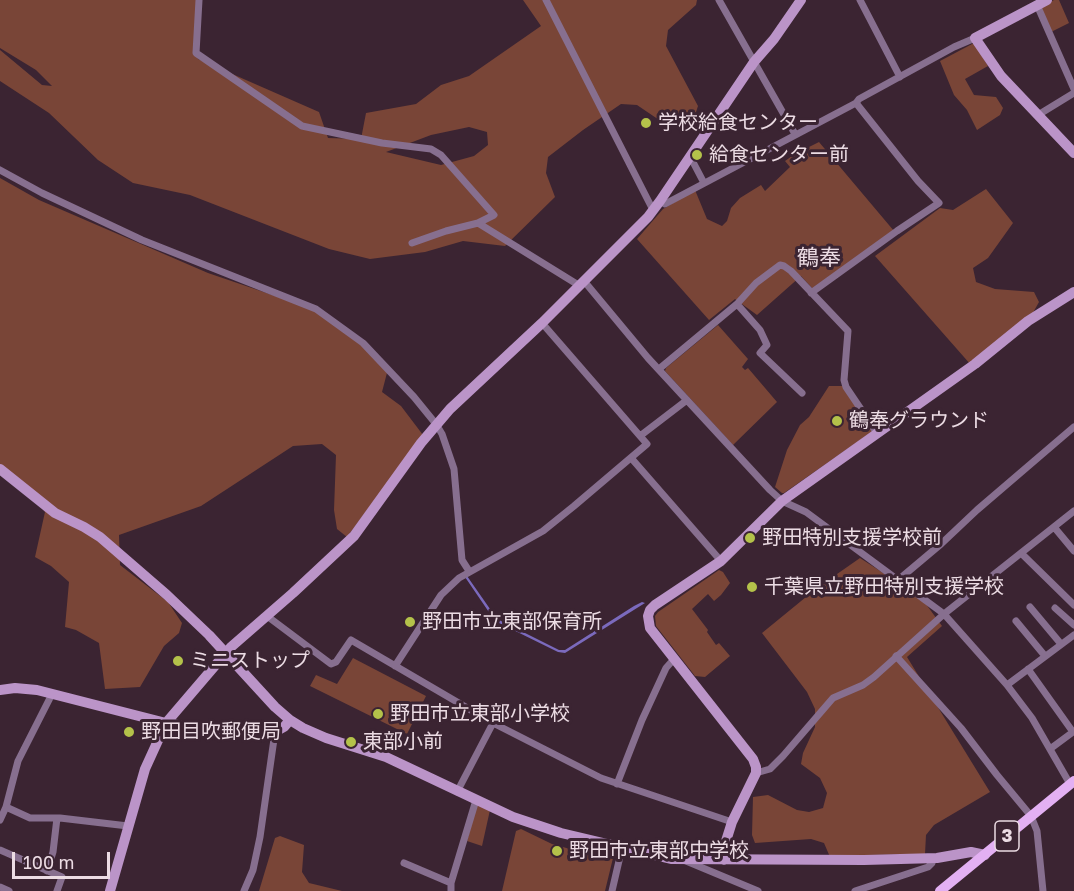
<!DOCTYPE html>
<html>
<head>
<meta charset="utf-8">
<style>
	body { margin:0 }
	#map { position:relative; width:1074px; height:891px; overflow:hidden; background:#3b2432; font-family:"Golos Text",sans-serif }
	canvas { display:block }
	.scale { position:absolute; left:12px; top:852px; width:98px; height:27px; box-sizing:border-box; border:3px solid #ecdce4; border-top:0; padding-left:8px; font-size:18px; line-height:21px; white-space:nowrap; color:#ecdce4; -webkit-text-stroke:4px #3b2432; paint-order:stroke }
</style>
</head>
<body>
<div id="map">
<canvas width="1074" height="891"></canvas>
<div class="scale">100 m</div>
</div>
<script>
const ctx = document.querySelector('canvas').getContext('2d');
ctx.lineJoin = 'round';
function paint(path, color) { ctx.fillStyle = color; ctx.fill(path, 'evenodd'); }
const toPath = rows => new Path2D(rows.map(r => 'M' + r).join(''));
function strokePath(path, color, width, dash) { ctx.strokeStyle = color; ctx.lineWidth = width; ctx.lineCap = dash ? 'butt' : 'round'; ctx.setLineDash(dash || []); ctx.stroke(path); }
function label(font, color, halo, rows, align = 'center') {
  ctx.font = font + ' "Golos Text","Noto Sans JP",sans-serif'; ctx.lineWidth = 6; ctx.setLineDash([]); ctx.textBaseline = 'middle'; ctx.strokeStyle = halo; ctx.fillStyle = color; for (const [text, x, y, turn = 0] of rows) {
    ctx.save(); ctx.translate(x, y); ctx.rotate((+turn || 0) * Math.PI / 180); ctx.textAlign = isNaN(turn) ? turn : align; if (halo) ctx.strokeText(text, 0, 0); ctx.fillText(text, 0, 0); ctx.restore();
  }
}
const green = toPath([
	[0,0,197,0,194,46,198,59,319,112,328,138,361,139,366,113,416,104,441,85,469,76,541,26,523,0,697,0,696,5,668,30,666,46,698,106,695,115,680,125,668,126,637,105,621,104,583,130,548,157,546,173,555,197,505,246,463,241,425,252,370,259,329,249,190,195,133,183,98,160,49,113,0,81,0,50,42,85,52,86,36,70,0,48],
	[469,127,487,132,488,145,474,156,441,165,386,152,431,135],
	[1054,0,1059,0,1069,23,1051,32,1040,7],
	[974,43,988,66,965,79,974,95,996,97,1003,108,1000,115,977,130,967,110,954,95,940,61],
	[819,142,894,231,813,289,801,276,757,315,735,299,709,320,637,239,663,209,695,190,707,219,722,226,727,221,731,208,740,198,761,185,765,191,790,167,785,161,795,154],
	[0,178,39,200,208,273,328,314,370,348,388,369,382,392,401,406,423,435,347,537,337,529,334,510,336,455,322,444,293,446,201,506,119,535,120,565,168,602,182,623,179,633,164,646,140,687,105,689,99,643,76,630,65,627,69,582,51,566,35,557,45,512,17,478,0,466],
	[986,189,1013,223,988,258,973,268,976,282,995,289,1034,292,1039,302,1030,318,971,365,875,256,940,208,953,210],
	[718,325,748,359,742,367,745,370,748,368,777,402,733,445,665,371,666,368],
	[829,386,845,386,873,431,784,493,782,493,775,487,787,450,800,425,809,417],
	[860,558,894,580,904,574,942,626,907,657,990,792,934,825,926,835,925,854,867,855,833,864,824,843,811,839,755,843,752,835,753,797,768,795,797,810,809,812,823,808,827,793,820,778,801,764,803,753,815,727,815,709,807,692,762,633,817,588],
	[719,570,723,572,730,583,721,595,714,601,708,594,692,609,708,630,707,632,716,645,719,643,730,656,705,677,695,676,656,626,655,616,658,612],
	[353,658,426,696,407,734,310,686,316,675,337,684],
	[477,804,490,810,482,846,467,841],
	[521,829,552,844,570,849,584,849,613,858,605,891,502,891,516,831],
	[280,836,304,845,302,872,309,883,342,891,259,891,275,838]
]);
const water = toPath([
	[467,576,497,619,559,650,565,650,634,606,642,602,645,603,565,653,558,652,495,621,465,577]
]);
const street = toPath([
	[199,0,196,53,302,126,382,143,431,149,441,155,494,215,478,223,446,231,412,243],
	[546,0,653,210],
	[719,0,795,134],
	[860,0,900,77],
	[1037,5,1074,89],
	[856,103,859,99,954,47,975,38],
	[1038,115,1074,93],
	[689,159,693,162,704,183],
	[0,170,42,193,142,240,316,309,363,343,414,397,436,424,442,434,454,469,462,560,469,571],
	[660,201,665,204,856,103,918,181,939,203,897,231,811,293],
	[478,223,580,286],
	[584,281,648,358,770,490,782,501,806,512,944,614,1007,685,1032,718,1070,784],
	[737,304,756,283,780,265,784,266,791,271,848,331,844,380,846,387,877,433],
	[542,323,640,436],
	[659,369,737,304,760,330,767,345,760,353,802,393],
	[632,459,721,561],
	[1054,527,1074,551],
	[1021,553,1074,605],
	[897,581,941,544,977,510,1074,427],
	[1030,607,1061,644],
	[1055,608,1074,625],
	[267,616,331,664,336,662,351,640,493,723,601,778,732,822],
	[1016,621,1045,656],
	[896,656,961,728,997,775,1031,816,1037,831,1043,891],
	[395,666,441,595,459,578,543,531,574,506,647,444,640,436,687,400],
	[1028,669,1073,732,1050,749],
	[1007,685,1074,635],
	[756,773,770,769,783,756,833,698,863,685,874,677,944,614,1074,511],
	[617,784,642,720,666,668,674,659],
	[457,792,493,723],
	[6,807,30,818,60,818,128,826],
	[0,820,6,807,18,761,52,694],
	[0,850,62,877,57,891],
	[686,861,758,891],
	[404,863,451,883],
	[47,871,53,852,57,818],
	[0,887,9,891],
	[244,891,253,870,260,837,275,732],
	[451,891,451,883,476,800],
	[612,891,622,848],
	[855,891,928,867,932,863,933,859]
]);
const secondary = toPath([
	[1047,0,975,38,1001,76,1074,153],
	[0,469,55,513,84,527,100,537,167,595,209,635,275,707,290,720,303,728,326,738,386,757,513,817,561,833,671,859,864,860,937,858,971,852,985,855],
	[0,690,15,688,37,690,166,723,190,727,232,731,275,732,284,727,290,720],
	[724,860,726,841,732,822,756,773,756,767,753,759,650,628,648,616,650,610,655,605,721,561,782,501,975,364,1028,321,1074,292],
	[110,891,145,769,166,723,231,647,293,593,354,536,421,443,450,409,542,323,648,217,660,201,754,62,774,39,801,0]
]);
const primary = toPath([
	[940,891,1074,781]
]);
const markers = [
	[646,123,6,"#b4c24a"],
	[697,155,6,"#b4c24a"],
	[837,421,6,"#b4c24a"],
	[750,538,6,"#b4c24a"],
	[752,587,6,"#b4c24a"],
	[410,622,6,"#b4c24a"],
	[178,661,6,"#b4c24a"],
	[378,714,6,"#b4c24a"],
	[129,732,6,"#b4c24a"],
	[351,742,6,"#b4c24a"],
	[557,851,6,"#b4c24a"]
];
const shields = [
	[1007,836,24]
];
const shieldNames = [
	["3",1007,836]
];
const poiNames = [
	["学校給食センター",658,123],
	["給食センター前",709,155],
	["鶴奉グラウンド",849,421],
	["野田特別支援学校前",762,538],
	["千葉県立野田特別支援学校",764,587],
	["野田市立東部保育所",422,622],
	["ミニストップ",190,661],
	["野田市立東部小学校",390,714],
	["野田目吹郵便局",141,732],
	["東部小前",363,742],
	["野田市立東部中学校",569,851]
];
const quarterNames = [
	["鶴奉",819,258]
];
paint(green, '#794537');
paint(water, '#7b6abd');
strokePath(street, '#876f8f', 7);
strokePath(secondary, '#bb94c8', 10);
strokePath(primary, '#e3b0f3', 10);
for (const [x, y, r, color] of markers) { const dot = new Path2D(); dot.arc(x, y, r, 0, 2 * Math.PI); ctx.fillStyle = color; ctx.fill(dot); strokePath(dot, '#3b2432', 2); }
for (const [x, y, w] of shields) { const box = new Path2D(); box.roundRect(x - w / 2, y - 15, w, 30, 4.5); ctx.fillStyle = '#3b2432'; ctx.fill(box); strokePath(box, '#ecdce4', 1.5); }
label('bold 18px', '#ecdce4', null, shieldNames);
label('20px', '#ecdce4', '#3b2432', poiNames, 'left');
label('22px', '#ecdce4', '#3b2432', quarterNames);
</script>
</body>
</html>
